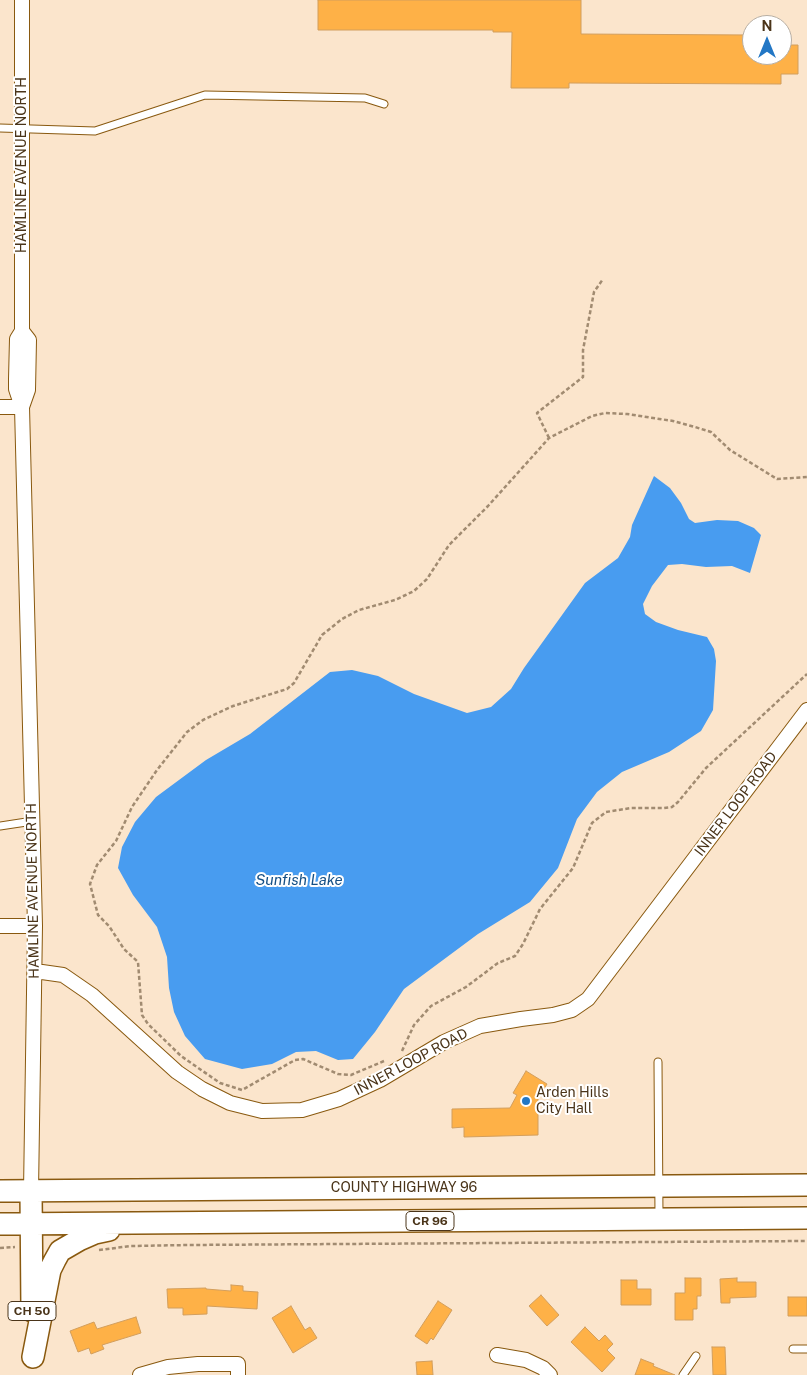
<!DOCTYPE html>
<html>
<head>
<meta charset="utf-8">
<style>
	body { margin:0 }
	#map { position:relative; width:807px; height:1375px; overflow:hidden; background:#fbe5cc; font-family:"Public Sans",sans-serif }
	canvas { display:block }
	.north { position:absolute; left:742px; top:15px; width:50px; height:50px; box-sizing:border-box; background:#fff; border:1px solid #b7aea3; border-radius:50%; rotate:0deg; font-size:14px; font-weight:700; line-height:20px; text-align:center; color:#4a3419 }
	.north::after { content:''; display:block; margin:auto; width:18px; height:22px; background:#2377c5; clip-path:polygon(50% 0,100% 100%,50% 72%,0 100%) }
</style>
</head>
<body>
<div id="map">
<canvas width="807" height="1375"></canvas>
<div class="north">N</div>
</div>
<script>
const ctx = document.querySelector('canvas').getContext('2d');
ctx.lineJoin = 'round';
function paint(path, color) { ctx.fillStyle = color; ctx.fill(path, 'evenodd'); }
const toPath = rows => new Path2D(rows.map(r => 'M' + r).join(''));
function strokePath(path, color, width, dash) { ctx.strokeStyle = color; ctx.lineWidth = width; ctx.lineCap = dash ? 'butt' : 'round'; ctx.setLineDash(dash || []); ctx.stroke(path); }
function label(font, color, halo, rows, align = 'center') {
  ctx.font = font + ' "Public Sans",sans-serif'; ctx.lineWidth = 4; ctx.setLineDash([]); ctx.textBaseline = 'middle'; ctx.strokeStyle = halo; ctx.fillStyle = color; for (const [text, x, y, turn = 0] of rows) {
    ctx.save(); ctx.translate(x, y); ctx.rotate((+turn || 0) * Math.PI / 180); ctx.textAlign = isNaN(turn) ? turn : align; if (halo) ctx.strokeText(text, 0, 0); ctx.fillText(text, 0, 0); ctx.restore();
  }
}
const water = toPath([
	[654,476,670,488,681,503,689,519,695,523,717,520,738,521,754,528,761,535,750,573,732,566,706,567,682,564,668,565,652,586,643,604,645,614,656,622,678,630,707,637,714,649,716,661,713,710,701,731,669,752,622,772,597,792,577,819,558,868,530,902,478,934,404,989,375,1032,353,1059,338,1060,316,1051,296,1052,272,1064,242,1069,205,1059,185,1036,174,1012,169,988,167,957,157,927,133,895,118,868,122,847,135,822,156,797,206,760,250,734,330,672,352,670,378,676,414,694,467,713,491,707,511,689,524,668,585,583,618,558,630,537,632,525]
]);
const building = toPath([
	[318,0,581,0,581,34,752,35,752,55,782,55,782,45,798,45,798,74,781,74,781,84,569,83,569,88,511,88,512,32,493,32,493,30,318,30,318,0],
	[526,1071,547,1084,538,1099,538,1135,464,1137,464,1127,452,1128,452,1109,510,1108,517,1095,513,1093,526,1071],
	[685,1278,701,1278,701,1296,697,1296,697,1309,693,1309,693,1320,675,1320,675,1293,685,1293,685,1278],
	[737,1278,737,1282,756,1282,756,1297,730,1298,730,1303,721,1303,720,1279,737,1278],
	[621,1280,637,1280,637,1289,651,1289,651,1305,621,1305,621,1280],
	[231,1285,243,1286,243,1291,258,1292,257,1309,207,1306,207,1314,183,1315,183,1308,168,1308,167,1289,206,1288,206,1289,231,1291,231,1285],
	[541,1295,559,1315,547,1326,529,1306,541,1295],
	[788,1297,807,1297,807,1316,788,1316,788,1297],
	[438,1301,452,1310,433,1340,431,1338,427,1344,415,1336,438,1301],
	[291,1306,305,1330,310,1327,317,1338,293,1353,272,1318,291,1306],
	[136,1317,141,1333,102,1345,104,1349,91,1354,89,1348,78,1352,70,1331,94,1322,97,1329,136,1317],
	[585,1327,599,1341,605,1335,613,1344,607,1350,615,1358,602,1372,571,1342,585,1327],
	[712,1347,725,1347,726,1375,713,1375,712,1347],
	[641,1359,654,1364,653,1366,675,1375,635,1375,641,1359],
	[432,1361,433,1375,417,1375,416,1362,432,1361]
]);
const path = toPath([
	[549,438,537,413,583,377,583,350,594,292,603,279],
	[402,1051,414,1025,431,1006,466,987,498,963,515,956,523,944,540,909,573,868,592,823,606,812,631,808,664,808,672,807,678,802,706,768,807,674],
	[384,1061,351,1075,338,1074,303,1059,295,1060,242,1090,220,1083,181,1056,148,1024,142,1015,138,962,124,949,109,926,98,915,90,884,97,865,116,841,132,807,157,770,187,732,203,720,233,706,287,689,294,683,322,635,342,619,359,610,395,600,414,591,427,579,449,545,488,506,541,447,549,438,592,416,605,413,627,414,673,421,695,427,711,432,730,450,777,479,807,477],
	[0,1248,15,1247],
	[99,1250,131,1246,188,1245,807,1241]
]);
const service = toPath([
	[0,128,95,131,205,95,365,98,384,104],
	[0,826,33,821],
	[658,1062,659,1217],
	[793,1349,807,1349],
	[683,1375,696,1356]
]);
const minor = toPath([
	[22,331,29,340,28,390,22,407,35,926,31,1191],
	[0,407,22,407,16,389,16,379,17,339,22,331,22,0],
	[0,926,35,926],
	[35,971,63,975,92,995,177,1072,202,1089,230,1103,262,1111,302,1110,339,1099,380,1080,444,1042,480,1026,521,1019,553,1015,572,1010,588,999,807,710],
	[497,1355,526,1360,543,1368,550,1375],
	[140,1375,168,1367,198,1364,238,1364,238,1375]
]);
const primary = toPath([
	[0,1191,807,1185],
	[31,1191,32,1311],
	[0,1224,807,1218],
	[33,1357,50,1270,55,1260,60,1251,79,1240,95,1233,109,1230]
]);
const markers = [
	[526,1101,5,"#2377c5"]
];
const shields = [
	[430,1221,48],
	[32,1311,48]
];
const shieldNames = [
	["CR 96",430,1221],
	["CH 50",32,1311]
];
const streetNames = [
	["HAMLINE AVENUE NORTH",22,165,-90],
	["INNER LOOP ROAD",736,804,-53],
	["HAMLINE AVENUE NORTH",33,891,-91],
	["INNER LOOP ROAD",411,1062,-28],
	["COUNTY HIGHWAY 96",404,1188]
];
const poiNames = [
	["Arden Hills",536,1093],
	["City Hall",536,1109]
];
const waterNames = [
	["Sunfish Lake",299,880]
];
paint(water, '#489cf0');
paint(building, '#feb147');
strokePath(building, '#d29e5d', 1);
strokePath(service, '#89590f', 9);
strokePath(minor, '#89590f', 16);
strokePath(primary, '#89590f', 24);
strokePath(path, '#a18b71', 2.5, [4, 2.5]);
strokePath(service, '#fff', 7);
strokePath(minor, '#fff', 14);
strokePath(primary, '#fff', 21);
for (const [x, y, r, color] of markers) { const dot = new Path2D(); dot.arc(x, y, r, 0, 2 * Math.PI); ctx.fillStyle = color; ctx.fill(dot); strokePath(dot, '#fff', 2); }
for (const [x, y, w] of shields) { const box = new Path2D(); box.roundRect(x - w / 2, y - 9.5, w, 19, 4); ctx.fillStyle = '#fff'; ctx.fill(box); strokePath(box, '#4a3419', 1); }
label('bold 12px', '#4a3419', null, shieldNames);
label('14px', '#4a3419', '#fff', streetNames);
label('14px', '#4a3419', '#fff', poiNames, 'left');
label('italic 15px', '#155086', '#fff', waterNames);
</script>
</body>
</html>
